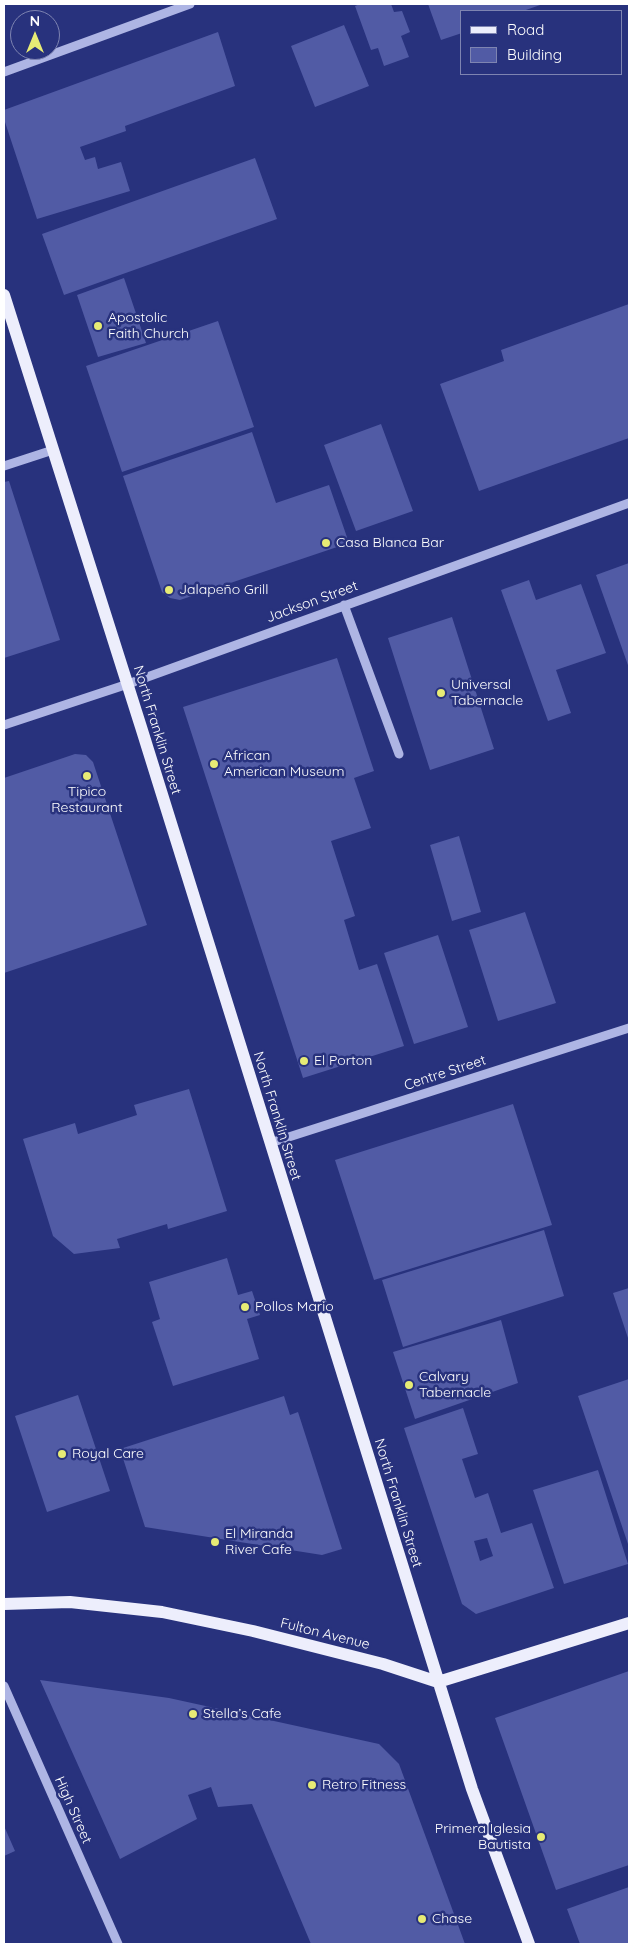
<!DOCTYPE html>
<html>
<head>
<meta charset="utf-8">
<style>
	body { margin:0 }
	#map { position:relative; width:633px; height:1948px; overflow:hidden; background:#28327d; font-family:Quicksand,sans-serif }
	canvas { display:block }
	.frame { position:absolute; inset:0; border:5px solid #fff; pointer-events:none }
	.legend { position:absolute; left:460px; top:10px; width:162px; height:65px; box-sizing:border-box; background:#28327d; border:1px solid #7e84b1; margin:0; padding:6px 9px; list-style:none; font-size:15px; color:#fff }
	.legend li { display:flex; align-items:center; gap:10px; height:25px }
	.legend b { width:25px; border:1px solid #7e84b1 }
	.north { position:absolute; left:10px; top:10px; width:50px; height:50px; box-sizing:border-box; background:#28327d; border:1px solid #7e84b1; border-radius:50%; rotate:0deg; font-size:14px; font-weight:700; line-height:20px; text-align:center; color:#fff }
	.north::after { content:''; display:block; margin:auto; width:18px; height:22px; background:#e7eb75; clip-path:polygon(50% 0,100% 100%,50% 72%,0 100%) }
</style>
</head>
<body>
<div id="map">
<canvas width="633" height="1948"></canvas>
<div class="frame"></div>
<ul class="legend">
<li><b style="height:6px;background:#edeefc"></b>Road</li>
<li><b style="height:14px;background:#515ba5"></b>Building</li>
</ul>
<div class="north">N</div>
</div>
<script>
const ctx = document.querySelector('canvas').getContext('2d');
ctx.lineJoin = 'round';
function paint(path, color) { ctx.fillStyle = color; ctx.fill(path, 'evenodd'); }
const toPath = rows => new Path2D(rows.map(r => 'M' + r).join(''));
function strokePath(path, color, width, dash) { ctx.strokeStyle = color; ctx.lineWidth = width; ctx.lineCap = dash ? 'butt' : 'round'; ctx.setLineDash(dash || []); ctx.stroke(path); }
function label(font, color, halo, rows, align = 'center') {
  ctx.font = font + ' Quicksand,sans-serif'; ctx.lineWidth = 5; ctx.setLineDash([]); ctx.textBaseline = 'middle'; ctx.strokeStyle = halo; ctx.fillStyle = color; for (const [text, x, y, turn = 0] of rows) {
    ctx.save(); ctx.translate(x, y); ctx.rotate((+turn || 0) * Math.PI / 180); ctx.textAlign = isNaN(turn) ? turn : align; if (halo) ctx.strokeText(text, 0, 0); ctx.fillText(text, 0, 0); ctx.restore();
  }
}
const building = toPath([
	[360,4,391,4,394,12,402,11,410,32,401,36,409,57,384,66,378,48,371,50,355,6],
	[428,4,543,4,523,11,462,11,462,33,441,40],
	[344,25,369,86,315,107,291,46],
	[218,32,235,86,125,126,126,131,80,147,85,160,95,157,98,169,121,162,130,191,37,219,4,119,4,110],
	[255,158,277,219,64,295,42,234],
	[124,278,146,343,98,357,77,295],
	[629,304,629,438,479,491,440,384,504,361,501,350],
	[218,321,254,427,122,472,86,366],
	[381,424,413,511,356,531,324,445],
	[252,432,276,503,329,485,349,543,180,600,170,598,162,592,123,476],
	[9,481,60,640,4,658,4,482],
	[629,563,629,668,596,575],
	[529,580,536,600,581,584,606,653,556,670,571,713,548,721,501,590],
	[452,617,494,749,430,770,388,638],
	[337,658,374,771,354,778,371,828,331,841,355,916,344,920,359,970,377,964,404,1046,303,1078,183,707],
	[75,754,86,755,93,762,147,925,4,973,4,778],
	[459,836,481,912,452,921,430,845],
	[525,912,556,1003,498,1021,469,930],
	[438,935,468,1027,414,1044,384,953],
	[189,1089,227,1211,168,1229,167,1224,117,1239,120,1248,74,1254,53,1236,23,1139,75,1123,78,1134,137,1115,134,1105],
	[513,1104,552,1225,374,1280,335,1160],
	[544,1230,564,1296,403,1347,382,1280],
	[227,1258,238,1295,252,1291,260,1315,247,1319,259,1359,173,1386,152,1322,160,1319,149,1282],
	[629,1288,629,1341,613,1293],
	[501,1320,518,1383,415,1419,393,1352],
	[629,1379,629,1547,578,1396],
	[78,1395,110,1491,47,1512,15,1416],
	[284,1396,290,1415,298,1412,342,1549,322,1555,145,1527,120,1449],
	[463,1408,478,1454,462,1459,475,1498,488,1493,501,1533,532,1523,554,1588,476,1614,462,1604,404,1428],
	[487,1538,493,1556,480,1561,474,1541],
	[598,1470,628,1564,564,1584,533,1490],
	[629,1671,629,1865,556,1890,495,1718],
	[40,1680,169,1698,379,1744,399,1764,465,1944,311,1944,252,1804,218,1807,211,1787,188,1795,197,1819,120,1859],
	[4,1826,15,1851,4,1856],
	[629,1887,629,1944,580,1944,567,1909]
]);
const minor = toPath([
	[4,72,190,4],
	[4,466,53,450],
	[344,605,399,754],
	[4,725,128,684,629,503],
	[270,1143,629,1028],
	[4,1686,118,1944]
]);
const major = toPath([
	[4,295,141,727,472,1789,529,1944],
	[4,1604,70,1602,162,1612,253,1631,383,1664,438,1682,629,1623]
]);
const markers = [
	[98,326,5,"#e7eb75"],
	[326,543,5,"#e7eb75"],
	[169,590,5,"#e7eb75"],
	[441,693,5,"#e7eb75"],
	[214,764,5,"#e7eb75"],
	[87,776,5,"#e7eb75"],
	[304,1061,5,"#e7eb75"],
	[245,1307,5,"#e7eb75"],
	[409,1385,5,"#e7eb75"],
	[62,1454,5,"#e7eb75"],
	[215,1542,5,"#e7eb75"],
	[193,1714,5,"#e7eb75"],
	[312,1785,5,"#e7eb75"],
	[541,1837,5,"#e7eb75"],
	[422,1919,5,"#e7eb75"]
];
const poiNames = [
	["Apostolic",108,318],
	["Faith Church",108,334],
	["Casa Blanca Bar",336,543],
	["Jalapeño Grill",179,590],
	["Universal",451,685],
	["Tabernacle",451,701],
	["African",224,756],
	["American Museum",224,772],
	["Tipico",87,792,"center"],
	["Restaurant",87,808,"center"],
	["El Porton",314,1061],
	["Pollos Mario",255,1307],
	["Calvary",419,1377],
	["Tabernacle",419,1393],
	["Royal Care",72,1454],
	["El Miranda",225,1534],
	["River Cafe",225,1550],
	["Stella’s Cafe",203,1714],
	["Retro Fitness",322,1785],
	["Primera Iglesia",531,1829,"right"],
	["Bautista",531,1845,"right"],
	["Chase",432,1919]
];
const streetNames = [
	["Jackson Street",312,602,-20],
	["North Franklin Street",157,730,73],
	["Centre Street",445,1073,-18],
	["North Franklin Street",277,1116,73],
	["North Franklin Street",398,1503,73],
	["Fulton Avenue",325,1634,14],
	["High Street",73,1810,66]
];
paint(building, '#515ba5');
strokePath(minor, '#aeb5e4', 9);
strokePath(major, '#edeefc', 12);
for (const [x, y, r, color] of markers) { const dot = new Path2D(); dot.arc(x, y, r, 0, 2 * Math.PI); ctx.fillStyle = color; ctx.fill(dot); strokePath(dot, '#28327d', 2); }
label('14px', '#fff', '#28327d', poiNames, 'left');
label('14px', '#fff', '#28327d', streetNames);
</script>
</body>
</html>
